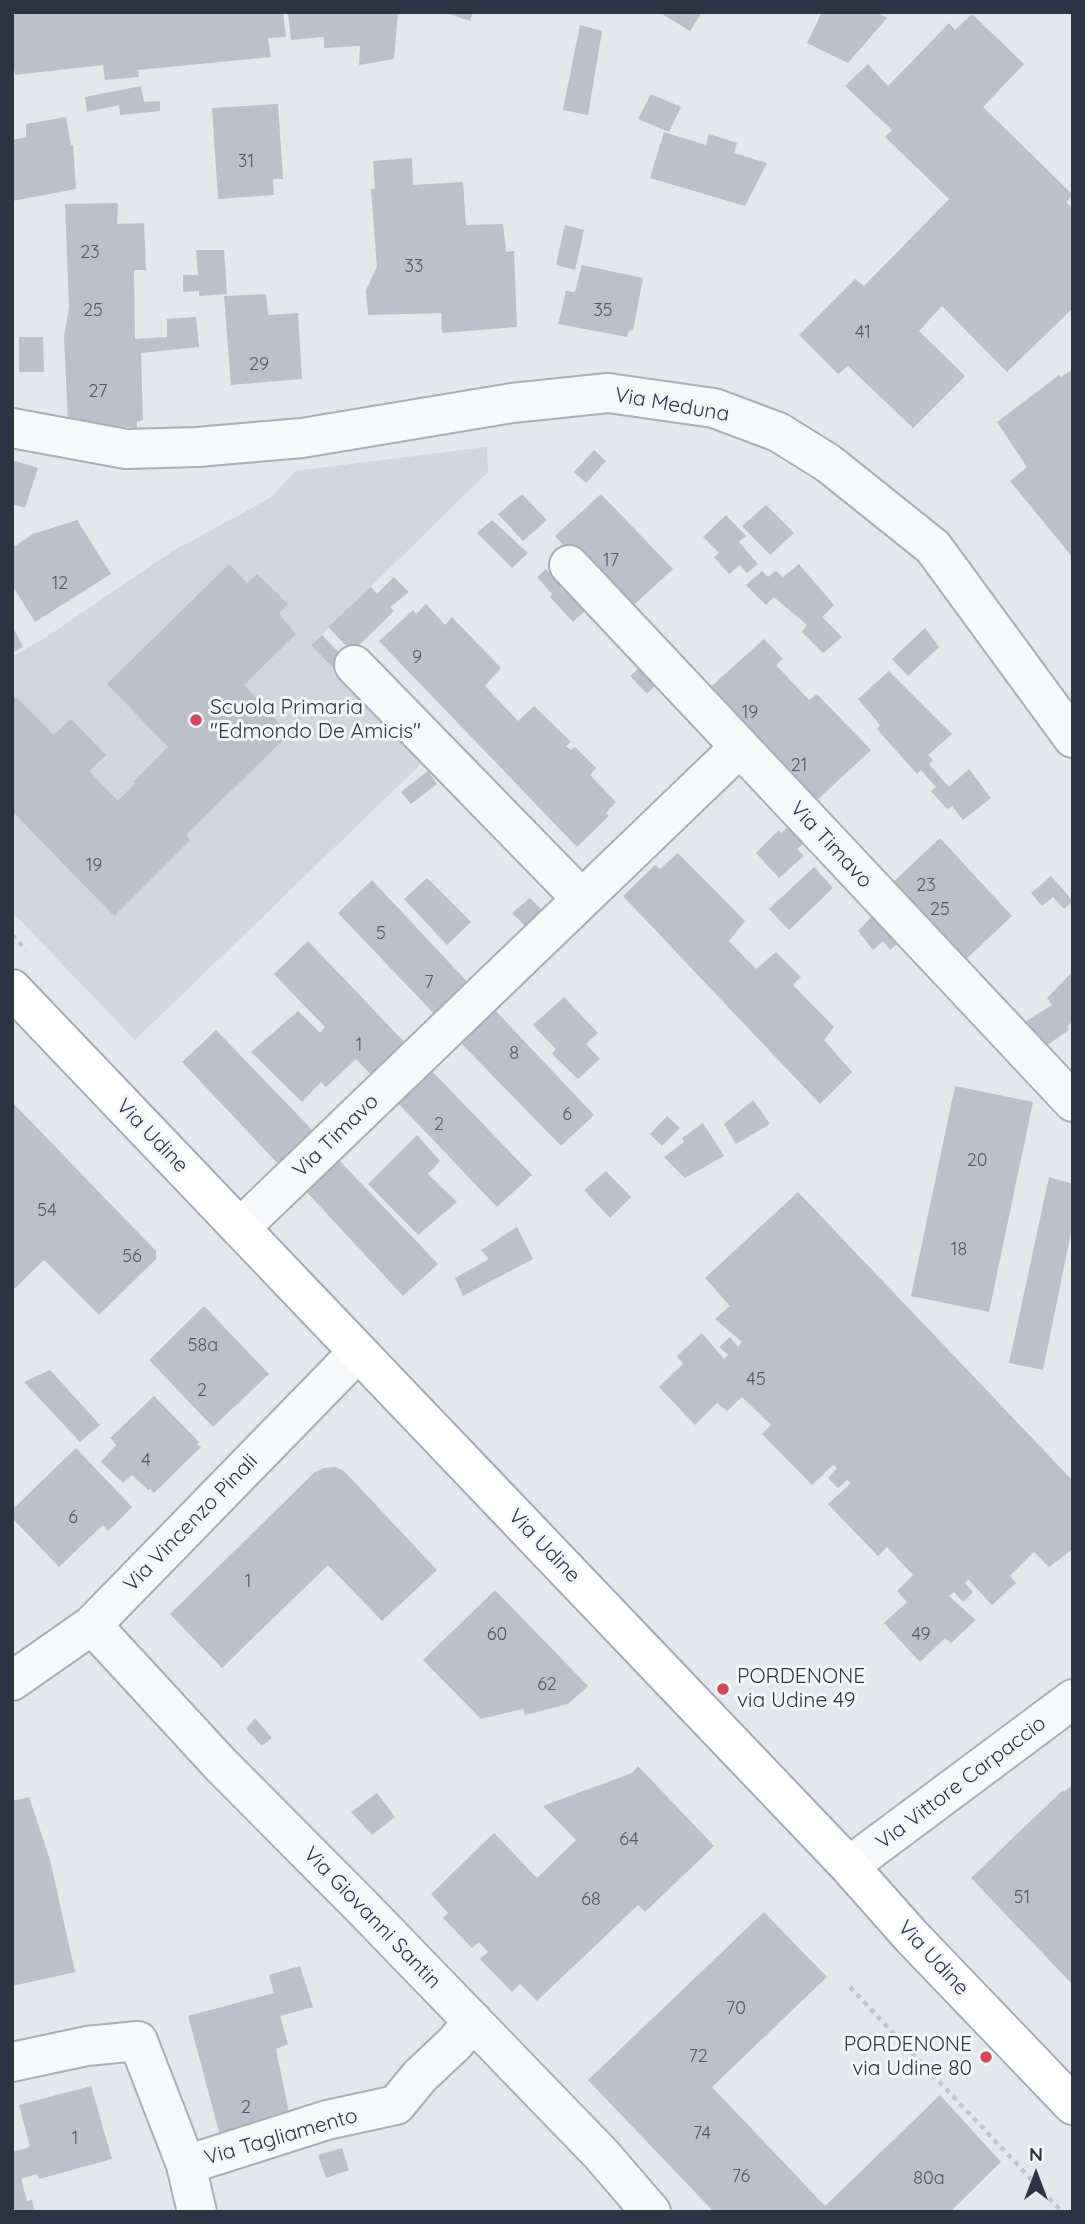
<!DOCTYPE html>
<html>
<head>
<meta charset="utf-8">
<style>
	body { margin:0 }
	#map { position:relative; width:1085px; height:2224px; overflow:hidden; background:#e4e7ec; font-family:Quicksand,sans-serif }
	canvas { display:block }
	.frame { position:absolute; inset:0; border:14px solid #2b3445; pointer-events:none }
	.north { position:absolute; left:1001px; top:2140px; width:70px; height:70px; -webkit-text-stroke:5px #f4f6f9; paint-order:stroke; rotate:0deg; font-size:19px; font-weight:700; line-height:28px; text-align:center; color:#2b3445 }
	.north::after { content:''; display:block; margin:auto; width:24px; height:32px; background:#2b3445; clip-path:polygon(50% 0,100% 100%,50% 72%,0 100%) }
</style>
</head>
<body>
<div id="map">
<canvas width="1085" height="2224"></canvas>
<div class="frame"></div>
<div class="north">N</div>
</div>
<script>
const ctx = document.querySelector('canvas').getContext('2d');
ctx.lineJoin = 'round';
function paint(path, color) { ctx.fillStyle = color; ctx.fill(path, 'evenodd'); }
const toPath = rows => new Path2D(rows.map(r => 'M' + r).join(''));
function strokePath(path, color, width, dash) { ctx.strokeStyle = color; ctx.lineWidth = width; ctx.lineCap = dash ? 'butt' : 'round'; ctx.setLineDash(dash || []); ctx.stroke(path); }
function label(font, color, halo, rows, align = 'center') {
  ctx.font = font + ' Quicksand,sans-serif'; ctx.lineWidth = 6; ctx.setLineDash([]); ctx.textBaseline = 'middle'; ctx.strokeStyle = halo; ctx.fillStyle = color; for (const [text, x, y, turn = 0] of rows) {
    ctx.save(); ctx.translate(x, y); ctx.rotate((+turn || 0) * Math.PI / 180); ctx.textAlign = isNaN(turn) ? turn : align; if (halo) ctx.strokeText(text, 0, 0); ctx.fillText(text, 0, 0); ctx.restore();
  }
}
const built = toPath([
	[487,447,488,472,311,645,421,764,135,1040,12,912,12,657,45,638,171,552,270,498,296,471]
]);
const building = toPath([
	[12,12,283,12,286,37,268,38,271,57,138,70,139,77,105,80,103,65,15,75,12,47],
	[288,12,398,12,394,59,359,65,360,46,324,48,324,37,291,40],
	[444,12,473,12,470,21],
	[659,12,702,12,690,31],
	[822,12,877,12,887,18,848,63,807,43],
	[972,14,1024,64,983,107,1073,195,1066,202,1073,208,1073,253,1070,256,1073,259,1073,308,1007,372,942,306,919,331,965,376,913,428,848,366,838,374,799,335,855,279,864,286,949,199,885,137,892,130,845,86,868,64,888,86,949,23,955,30],
	[580,25,602,31,588,115,563,110],
	[141,86,144,102,160,101,160,111,120,115,119,105,87,112,85,97],
	[651,94,681,107,669,132,638,119],
	[278,104,283,179,273,179,274,195,218,199,212,108],
	[66,117,71,145,73,145,76,189,12,201,12,140,26,137,26,124],
	[664,132,706,145,709,134,737,143,734,153,767,163,745,206,650,178],
	[412,158,413,185,463,182,466,225,503,224,506,252,514,251,517,327,442,333,441,313,368,315,366,290,377,267,371,189,375,189,373,161],
	[118,203,117,224,144,223,146,270,134,270,135,339,167,337,167,319,196,317,199,347,141,353,143,420,137,422,137,428,68,421,64,337,69,308,65,204],
	[565,225,584,230,575,270,556,265],
	[196,250,224,250,227,294,199,296,199,291,183,292,183,275,198,275],
	[582,265,643,278,633,331,629,330,627,337,558,324,566,291,575,292],
	[266,294,268,315,298,313,302,379,231,385,224,296],
	[19,337,43,337,44,372,19,372],
	[1073,369,1073,558,1010,481,1027,467,997,422,1059,375,1061,377],
	[594,450,606,461,586,483,574,472],
	[12,460,38,468,25,508,12,504],
	[522,494,547,520,523,541,498,514],
	[601,494,673,569,626,612,555,536],
	[766,505,794,533,770,555,742,526],
	[726,515,746,536,739,542,758,564,747,573,740,565,729,574,714,557,719,553,703,537],
	[77,520,111,574,35,622,12,585,12,548,33,534],
	[492,520,528,553,512,568,477,533],
	[229,564,247,583,257,574,288,604,279,614,296,634,244,685,289,734,186,835,190,840,114,916,12,811,12,701,16,697,54,735,71,719,106,755,89,771,118,801,135,783,133,782,168,747,107,684],
	[799,564,834,605,822,617,842,637,823,653,802,632,807,625,774,597,766,605,746,585,762,571,768,577,776,571,783,577],
	[546,569,562,585,560,587,585,611,573,622,550,597,552,594,537,577],
	[394,577,409,592,390,607,394,611,352,652,328,627,371,587,377,594],
	[426,604,445,625,452,617,501,668,485,686,518,721,534,706,571,742,566,746,571,750,575,747,596,768,590,775,616,802,606,813,609,816,577,847,379,641,413,610,416,614],
	[12,625,23,647,12,653],
	[925,628,939,647,908,676,892,659],
	[322,635,345,659,334,669,311,645],
	[764,639,783,659,776,665,809,700,817,694,871,750,812,805,705,692],
	[640,667,656,684,647,694,630,676],
	[889,671,952,734,928,755,933,760,929,764,949,787,969,769,991,798,963,820,952,806,947,809,931,791,936,787,921,770,917,774,877,729,880,725,858,699],
	[428,771,437,784,411,804,401,792],
	[791,824,808,840,797,849,804,856,779,878,756,853,779,830,781,833],
	[940,838,1012,916,963,962,889,886],
	[678,853,745,921,729,941,756,969,776,952,801,977,793,985,834,1027,824,1040,852,1072,820,1104,623,896,655,865,660,869],
	[814,867,833,888,789,930,769,909],
	[1051,876,1073,901,1064,909,1053,897,1042,906,1031,893],
	[427,878,471,922,447,945,404,899],
	[372,880,473,988,439,1019,338,913],
	[530,898,547,915,530,931,512,913],
	[875,913,903,939,890,950,883,941,873,950,858,931],
	[308,941,411,1049,376,1080,356,1059,326,1087,321,1082,302,1102,251,1052,298,1011,320,1033,325,1027,274,974],
	[1073,971,1073,1020,1067,1027,1069,1030,1040,1050,1023,1023,1052,1005,1047,998],
	[564,997,598,1033,586,1044,600,1059,578,1079,552,1054,556,1049,533,1025],
	[493,1008,594,1115,561,1146,459,1041],
	[216,1030,318,1136,283,1169,182,1062],
	[430,1069,532,1175,497,1207,396,1101],
	[955,1086,1033,1102,989,1312,911,1296],
	[753,1100,770,1124,736,1144,724,1124],
	[12,1102,156,1251,156,1259,99,1315,44,1260,12,1291],
	[667,1116,680,1128,662,1146,650,1134],
	[703,1123,724,1156,685,1178,664,1157,684,1142,682,1138],
	[417,1135,440,1161,428,1174,457,1202,418,1235,368,1184],
	[337,1158,438,1264,403,1296,304,1189],
	[606,1171,631,1197,610,1218,584,1190],
	[1049,1177,1073,1184,1073,1223,1043,1370,1009,1363],
	[798,1192,1073,1481,1073,1549,1049,1567,1034,1552,1010,1576,1016,1583,992,1605,968,1579,965,1583,973,1592,963,1602,954,1592,949,1596,976,1620,951,1643,945,1638,920,1662,884,1623,907,1602,897,1591,913,1575,887,1547,878,1556,828,1504,851,1483,847,1480,838,1488,828,1478,837,1468,833,1465,812,1485,762,1434,771,1425,742,1397,727,1411,717,1403,695,1425,659,1387,683,1364,677,1356,702,1333,724,1359,728,1355,719,1347,730,1337,738,1347,742,1342,715,1319,730,1306,705,1278],
	[517,1227,533,1259,463,1296,455,1278,489,1259,481,1250],
	[204,1306,269,1374,213,1427,149,1360],
	[50,1370,100,1425,80,1442,24,1382],
	[154,1396,199,1442,197,1444,201,1447,154,1493,150,1489,148,1490,132,1475,123,1483,101,1462,116,1445,110,1438],
	[76,1448,132,1507,108,1531,103,1525,59,1567,12,1518,12,1510],
	[335,1467,344,1471,437,1570,382,1621,328,1565,222,1668,170,1614,315,1472,324,1468],
	[495,1590,588,1686,568,1704,525,1715,523,1709,481,1719,423,1660],
	[255,1718,272,1738,262,1746,246,1729],
	[638,1766,714,1846,645,1912,638,1905,537,2001,520,1984,512,1992,480,1959,488,1952,479,1942,472,1948,443,1918,448,1913,431,1894,494,1833,537,1878,576,1840,543,1806,632,1773],
	[1073,1784,1073,1985,971,1878,1063,1790,1064,1792],
	[377,1793,395,1817,372,1835,351,1812],
	[29,1797,50,1860,75,1972,12,1986,12,1801],
	[764,1912,827,1977,712,2087,825,2206,940,2095,1001,2162,950,2212,714,2212,588,2080],
	[300,1966,313,2007,280,2016,288,2044,276,2049,290,2118,220,2135,188,2016,274,1993,269,1975],
	[91,2086,112,2159,39,2179,37,2174,21,2179,27,2201,32,2200,35,2212,12,2212,12,2152,30,2147,19,2105],
	[342,2148,349,2170,326,2178,318,2155]
]);
const path = toPath([
	[12,935,26,950],
	[850,1987,1062,2212]
]);
const minor = toPath([
	[12,428,126,449,197,447,302,438,512,403,608,393,714,408,778,432,828,463,933,547,1073,738],
	[569,565,740,747],
	[354,665,582,899],
	[240,1228,740,747,1073,1102],
	[92,1625,221,1765,366,1911,601,2154,651,2212],
	[12,1681,92,1625,358,1352],
	[849,1866,1073,1699],
	[12,2062,87,2046,138,2041,186,2165,327,2120,396,2105,420,2076,455,2043,473,2021],
	[186,2165,197,2212]
]);
const major = toPath([
	[12,989,849,1866,911,1936,1073,2105]
]);
const markers = [
	[196,720,7,"#d1495b"],
	[723,1689,7,"#d1495b"],
	[986,2057,7,"#d1495b"]
];
const numberNames = [
	["31",246,162],
	["23",90,253],
	["33",414,267],
	["25",93,311],
	["35",603,311],
	["41",863,333],
	["29",259,365],
	["27",98,392],
	["17",611,561],
	["12",60,584],
	["9",417,658],
	["19",750,713],
	["21",799,766],
	["19",94,866],
	["23",926,886],
	["25",940,910],
	["5",381,934],
	["7",429,983],
	["1",359,1046],
	["8",514,1054],
	["6",567,1115],
	["2",439,1125],
	["20",977,1161],
	["54",47,1211],
	["18",959,1250],
	["56",132,1257],
	["58a",203,1346],
	["45",756,1380],
	["2",202,1391],
	["4",146,1461],
	["6",73,1518],
	["1",248,1582],
	["60",497,1635],
	["49",921,1635],
	["62",547,1685],
	["64",629,1840],
	["51",1022,1898],
	["68",591,1900],
	["70",736,2009],
	["72",698,2057],
	["2",246,2108],
	["74",702,2134],
	["1",75,2139],
	["76",741,2177],
	["80a",929,2179]
];
const streetNames = [
	["Via Meduna",672,405,10],
	["Via Timavo",831,845,47],
	["Via Udine",152,1136,46],
	["Via Timavo",336,1136,-44],
	["Via Vincenzo Pinali",191,1523,-46],
	["Via Udine",544,1546,46],
	["Via Vittore Carpaccio",961,1783,-37],
	["Via Giovanni Santin",372,1918,46],
	["Via Udine",933,1958,47],
	["Via Tagliamento",281,2137,-16]
];
const poiNames = [
	["Scuola Primaria",210,708],
	["\"Edmondo De Amicis\"",210,732],
	["PORDENONE",737,1677],
	["via Udine 49",737,1701],
	["PORDENONE",972,2045,"right"],
	["via Udine 80",972,2069,"right"]
];
paint(built, '#d2d6de');
paint(building, '#bbc0ca');
strokePath(minor, '#a9aeb7', 42);
strokePath(major, '#a3abb8', 42);
strokePath(path, '#c2c5cb', 4.5, [5, 5]);
strokePath(minor, '#f7f8fa', 38);
strokePath(major, '#fff', 38);
for (const [x, y, r, color] of markers) { const dot = new Path2D(); dot.arc(x, y, r, 0, 2 * Math.PI); ctx.fillStyle = color; ctx.fill(dot); strokePath(dot, '#f4f6f9', 2.5); }
label('18px', '#4f5766', null, numberNames);
label('21px', '#2b3445', '#f4f6f9', streetNames);
label('21px', '#2b3445', '#f4f6f9', poiNames, 'left');
</script>
</body>
</html>
